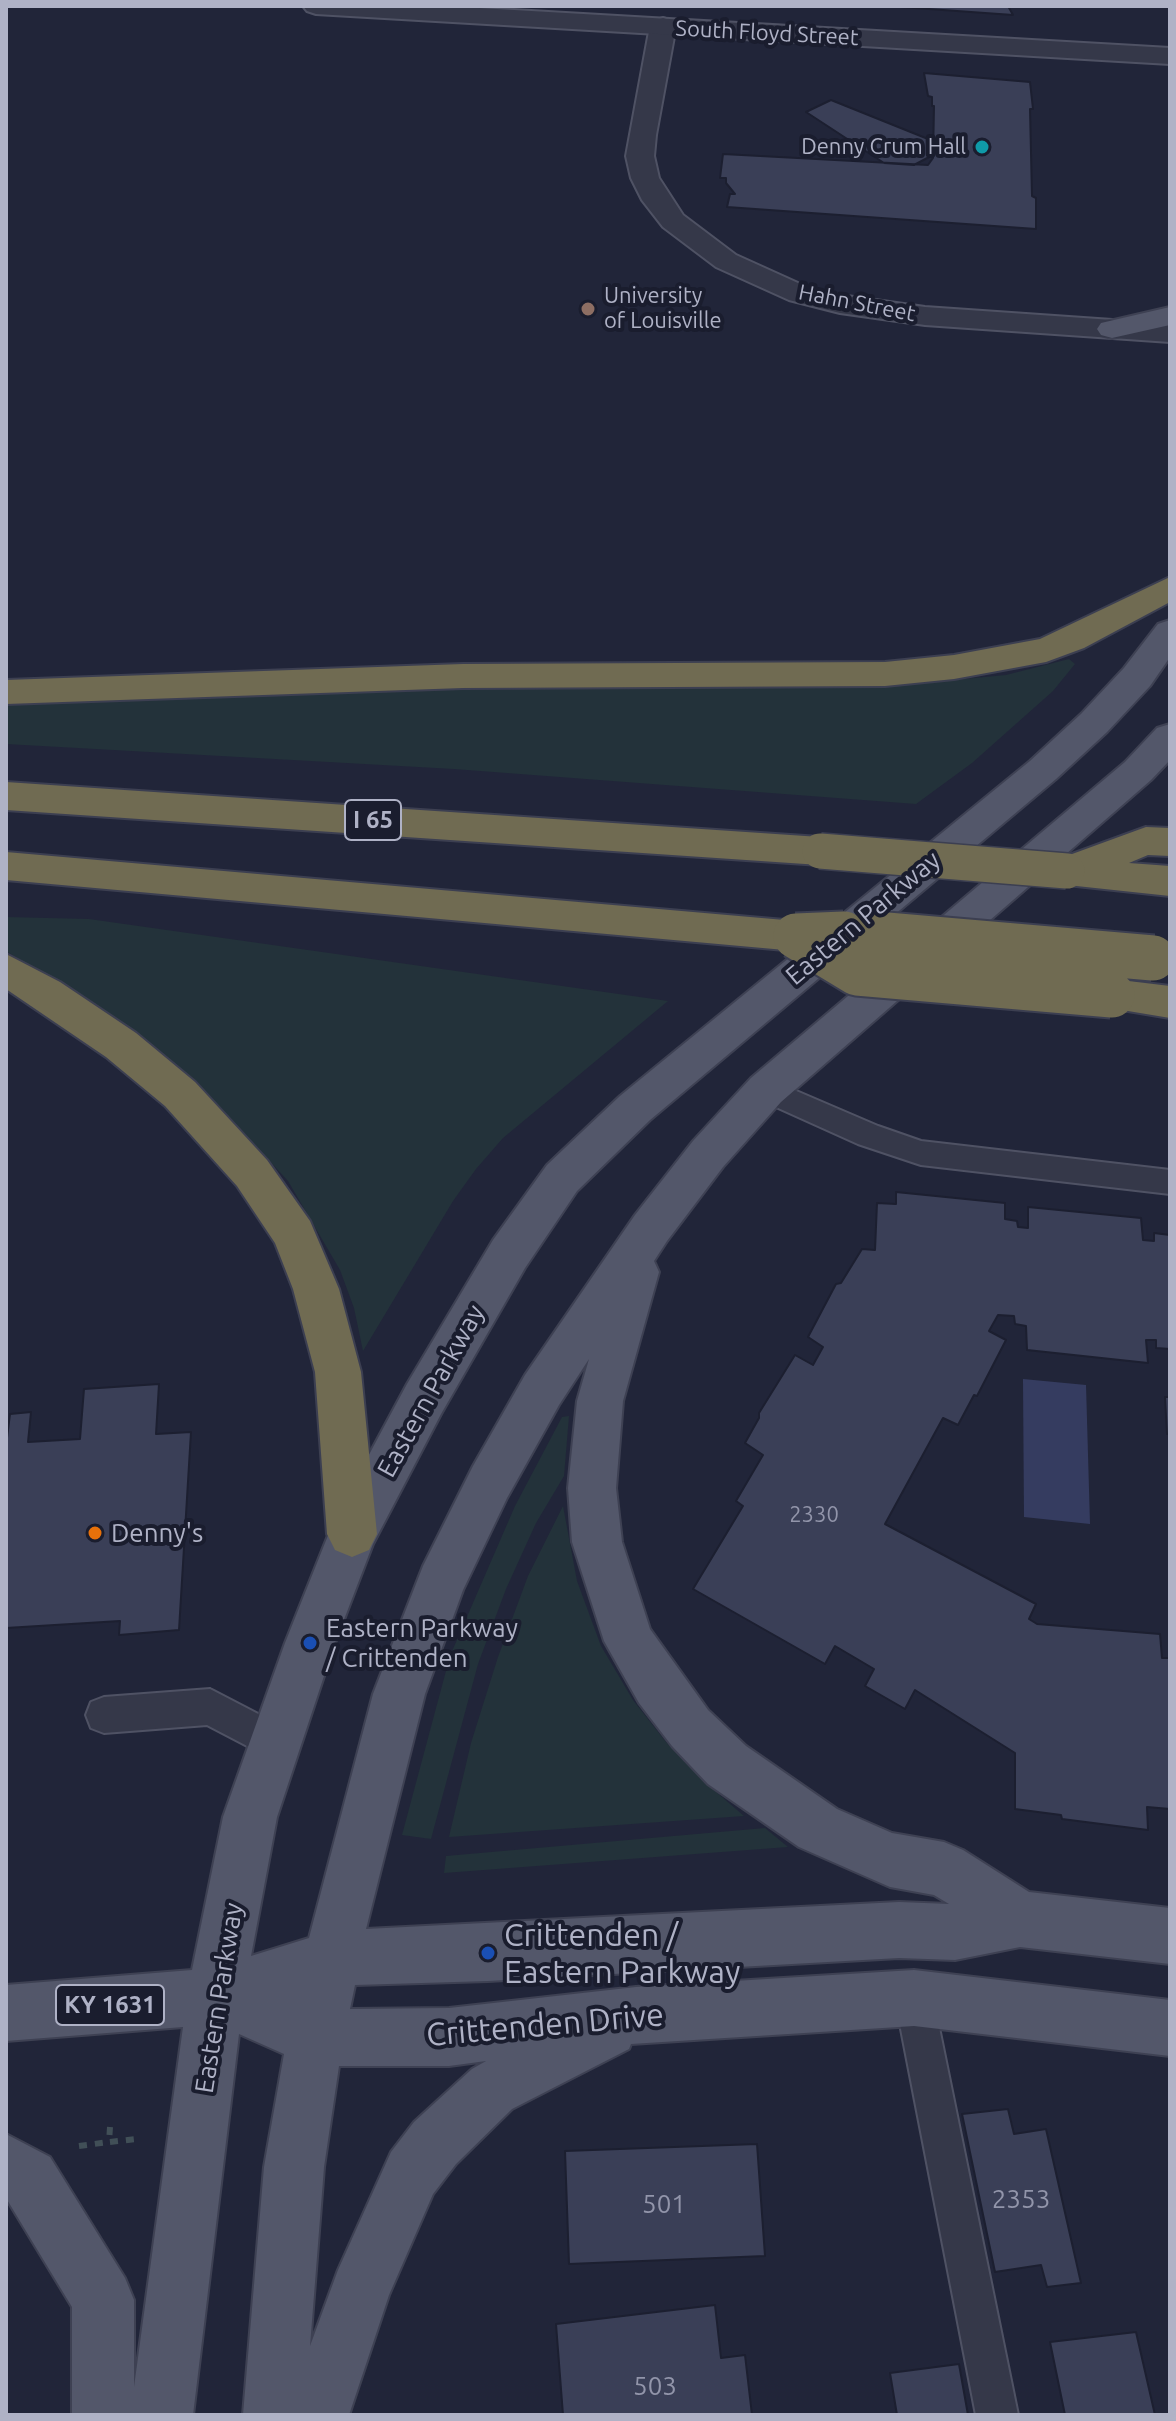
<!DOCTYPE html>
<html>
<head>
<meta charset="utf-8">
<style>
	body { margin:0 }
	#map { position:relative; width:1176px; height:2421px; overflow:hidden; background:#212539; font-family:Ubuntu,sans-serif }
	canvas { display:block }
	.frame { position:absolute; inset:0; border:8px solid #afb2c6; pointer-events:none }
</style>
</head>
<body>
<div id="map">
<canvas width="1176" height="2421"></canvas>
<div class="frame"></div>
</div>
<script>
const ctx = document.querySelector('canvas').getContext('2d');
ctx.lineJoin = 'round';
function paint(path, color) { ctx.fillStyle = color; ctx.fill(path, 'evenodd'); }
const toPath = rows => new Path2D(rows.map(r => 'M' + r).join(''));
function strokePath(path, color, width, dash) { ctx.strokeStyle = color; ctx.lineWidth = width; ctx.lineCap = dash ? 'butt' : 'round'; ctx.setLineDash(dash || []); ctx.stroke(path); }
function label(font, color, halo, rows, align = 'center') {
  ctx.font = font + ' Ubuntu,sans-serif'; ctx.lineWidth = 8; ctx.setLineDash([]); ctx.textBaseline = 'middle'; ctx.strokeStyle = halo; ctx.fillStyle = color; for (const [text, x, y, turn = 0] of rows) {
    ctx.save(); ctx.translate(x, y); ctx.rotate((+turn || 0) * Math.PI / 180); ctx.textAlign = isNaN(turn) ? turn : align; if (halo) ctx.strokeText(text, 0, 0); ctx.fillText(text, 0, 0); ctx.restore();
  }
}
const green = toPath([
	[1069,659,1075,664,1053,691,972,763,916,804,454,769,6,744,6,704,390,690,890,686,1006,675],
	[6,917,89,919,668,1001,503,1138,476,1169,453,1201,363,1351,354,1308,340,1270,288,1181,193,1078,92,1005,6,951],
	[569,1416,564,1476,536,1523,506,1589,478,1664,431,1839,402,1835,450,1656,515,1506,562,1417],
	[563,1506,577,1581,601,1646,633,1700,666,1742,700,1778,744,1816,449,1837,471,1743,498,1657,528,1576],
	[765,1828,788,1847,444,1873,446,1856]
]);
const water = toPath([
	[1023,1379,1086,1385,1090,1524,1024,1517]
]);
const building = toPath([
	[887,6,1008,6,1013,15,887,6],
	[924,73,1030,82,1033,109,1030,109,1032,196,1036,198,1036,229,727,207,730,194,735,194,726,183,726,178,720,178,723,154,928,165,933,158,934,106,932,106,932,97,928,96,924,73],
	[831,100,933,141,933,155,914,165,884,163,806,112,831,100],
	[896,1192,1005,1203,1005,1219,1017,1221,1018,1227,1028,1228,1028,1207,1141,1218,1143,1240,1154,1241,1154,1233,1170,1235,1170,1349,1156,1348,1156,1340,1146,1340,1148,1363,1027,1350,1026,1326,1015,1324,1014,1316,998,1315,989,1331,1006,1340,977,1396,974,1395,958,1425,943,1418,885,1524,1036,1604,1029,1619,1037,1624,1160,1634,1162,1658,1170,1658,1170,1809,1147,1807,1148,1830,1062,1819,1061,1815,1015,1809,1015,1753,915,1690,905,1709,865,1686,874,1669,835,1646,825,1664,693,1589,743,1506,736,1501,763,1455,745,1443,759,1418,759,1413,795,1355,813,1365,823,1347,808,1337,836,1284,841,1283,862,1249,875,1250,877,1203,896,1204,896,1192],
	[159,1384,156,1434,191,1432,179,1630,119,1635,120,1621,6,1628,6,1446,10,1414,31,1412,28,1442,80,1439,84,1389,159,1384],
	[1165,1397,1170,1397,1170,1434,1167,1434,1165,1397],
	[1008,2109,1014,2134,1046,2129,1081,2283,1047,2287,1041,2265,995,2272,962,2114,1008,2109],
	[757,2144,765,2256,569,2264,565,2151,757,2144],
	[715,2305,721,2358,745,2355,752,2415,563,2415,556,2324,715,2305],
	[1136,2332,1155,2415,1065,2415,1050,2342,1136,2332],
	[959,2364,968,2415,897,2415,890,2373,959,2364]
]);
const path = toPath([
	[110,2127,109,2142,137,2139],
	[79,2146,109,2142]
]);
const service = toPath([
	[766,1078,878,1126,921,1141,1170,1170,1170,1194,921,1165,858,1144,756,1098,752,1090,756,1082,766,1078],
	[210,1689,287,1729,292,1742,287,1755,274,1760,207,1725,104,1733,91,1728,86,1715,91,1702,104,1697,210,1689],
	[914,1979,928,1984,933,1998,1018,2415,976,2415,895,1998,900,1984,914,1979]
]);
const minor = toPath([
	[663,18,672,21,676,26,656,135,654,156,659,178,683,215,736,255,809,288,840,295,925,307,1170,324,1170,342,925,325,840,313,789,300,716,267,663,227,642,200,631,178,626,156,650,26,654,21,663,18]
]);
const tertiary = toPath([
	[303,6,445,6,1170,48,1170,64,316,14,307,11,303,6]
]);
const primary = toPath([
	[1170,307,1170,325,1112,338,1101,335,1097,329,1101,323,1170,307],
	[1170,620,1170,657,1150,686,1107,732,1056,779,650,1120,577,1191,525,1268,441,1414,373,1544,335,1643,277,1817,251,1956,309,1938,373,1694,423,1566,473,1466,525,1375,635,1215,693,1141,751,1078,1125,762,1157,728,1170,724,1170,760,1151,780,781,1102,723,1167,667,1241,654,1261,659,1272,623,1401,616,1488,622,1542,650,1629,708,1710,746,1746,837,1809,892,1833,944,1842,963,1850,1029,1892,1170,1908,1170,1964,1020,1947,955,1960,899,1958,488,1981,355,1985,350,2009,449,2008,636,1987,914,1970,1170,2000,1170,2056,914,2026,631,2044,629,2049,512,2109,456,2164,433,2194,389,2295,349,2415,243,2415,264,2167,284,2054,239,2034,193,2415,72,2415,72,2307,6,2198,6,2134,50,2157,125,2278,134,2300,134,2387,183,2027,6,2041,6,1985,192,1970,223,1817,285,1643,335,1518,407,1384,493,1240,547,1165,620,1096,1030,761,1081,714,1124,668,1158,624,1170,620],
	[589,1359,577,1401,568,1488,572,1542,604,1641,639,1703,672,1746,708,1784,799,1847,890,1887,934,1895,949,1904,899,1902,366,1929,425,1694,463,1590,507,1498,559,1405,589,1359],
	[486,2061,472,2069,414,2122,391,2152,338,2270,310,2346,324,2167,339,2066,449,2066,486,2061]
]);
const motorway = toPath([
	[1170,577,1170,602,1084,648,1046,662,954,679,885,686,463,688,6,704,6,680,463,664,885,662,954,655,1040,639,1170,577],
	[6,782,820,837,834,841,839,851,834,861,820,865,6,810,6,782],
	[1146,827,1170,828,1170,856,1148,855,1129,863,1170,866,1170,896,1067,885,1053,881,1048,871,1053,861,1146,827],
	[6,852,796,921,810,925,816,936,810,947,796,951,6,880,6,852],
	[6,954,60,982,136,1033,195,1082,267,1160,310,1221,339,1289,361,1372,377,1534,369,1550,352,1557,335,1550,327,1534,315,1372,293,1289,275,1243,237,1186,165,1106,106,1057,6,989,6,954],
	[1112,979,1170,986,1170,1018,1098,1006,1092,995,1098,984,1112,979]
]);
const motorwayBridgeFar1 = toPath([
	[820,851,1067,871],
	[798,936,865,933,898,936]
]);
const motorwayBridge = toPath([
	[875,934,1153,958],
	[796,936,844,934],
	[796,936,857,973,1112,995]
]);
const markers = [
	[982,147,8,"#0f9aa8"],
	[588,309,8,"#8d6e63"],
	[95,1533,8,"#e8710a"],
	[310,1643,8,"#1a4fb4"],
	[488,1953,8,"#1a4fb4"]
];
const farStreetnames = [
	["South Floyd Street",767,33,3],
	["Hahn Street",857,303,11]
];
const farPoinames = [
	["Denny Crum Hall",966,147],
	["University",604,296,"left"],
	["of Louisville",604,321,"left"]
];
const numberNames = [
	["2330",814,1515]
];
const shields = [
	[373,820,56],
	[110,2005,108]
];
const shieldNames = [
	["I 65",373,820],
	["KY 1631",110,2005]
];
const streetNames = [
	["Eastern Parkway",863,918,-40],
	["Eastern Parkway",431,1391,-61],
	["Eastern Parkway",219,1998,-81]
];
const poiNames = [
	["Denny's",111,1533],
	["Eastern Parkway",326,1628],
	["/ Crittenden",326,1658]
];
const nearNumbernames = [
	["2353",1021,2199],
	["501",664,2204],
	["503",655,2386]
];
const nearPoinames = [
	["Crittenden /",504,1935],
	["Eastern Parkway",504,1972]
];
const nearStreetnames = [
	["Crittenden Drive",545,2025,-5]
];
paint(green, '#23323a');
paint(water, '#353c60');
paint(building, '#3a3f57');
strokePath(building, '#1c1f30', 2);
strokePath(service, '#4f5264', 4);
strokePath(minor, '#4f5264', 4);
strokePath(tertiary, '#4f5264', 4);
strokePath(primary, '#3e4153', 4);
strokePath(motorway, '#3c3f51', 4);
strokePath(path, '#414f57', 6, [8, 8]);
paint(service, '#353849');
paint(minor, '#353849');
paint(tertiary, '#353849');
paint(primary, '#53576a');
paint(motorway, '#706b52');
strokePath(motorwayBridgeFar1, '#3c3f51', 38, []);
strokePath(motorwayBridge, '#3c3f51', 49, []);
strokePath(motorwayBridgeFar1, '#706b52', 35);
strokePath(motorwayBridge, '#706b52', 45);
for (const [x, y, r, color] of markers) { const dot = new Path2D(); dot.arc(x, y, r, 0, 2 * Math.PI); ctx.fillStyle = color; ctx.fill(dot); strokePath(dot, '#1a1d2e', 3); }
label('22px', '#afb2c6', '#1a1d2e', farStreetnames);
label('22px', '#afb2c6', '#1a1d2e', farPoinames, 'right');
label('22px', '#9295aa', null, numberNames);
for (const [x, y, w] of shields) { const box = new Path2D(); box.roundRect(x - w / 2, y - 20, w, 40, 6); ctx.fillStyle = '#1a1d2e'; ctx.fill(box); strokePath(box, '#afb2c6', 2); }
label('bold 24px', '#afb2c6', null, shieldNames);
label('26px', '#afb2c6', '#1a1d2e', streetNames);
label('26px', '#afb2c6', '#1a1d2e', poiNames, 'left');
label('26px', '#9295aa', null, nearNumbernames);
label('32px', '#afb2c6', '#1a1d2e', nearPoinames, 'left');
label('32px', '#afb2c6', '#1a1d2e', nearStreetnames);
</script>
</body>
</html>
